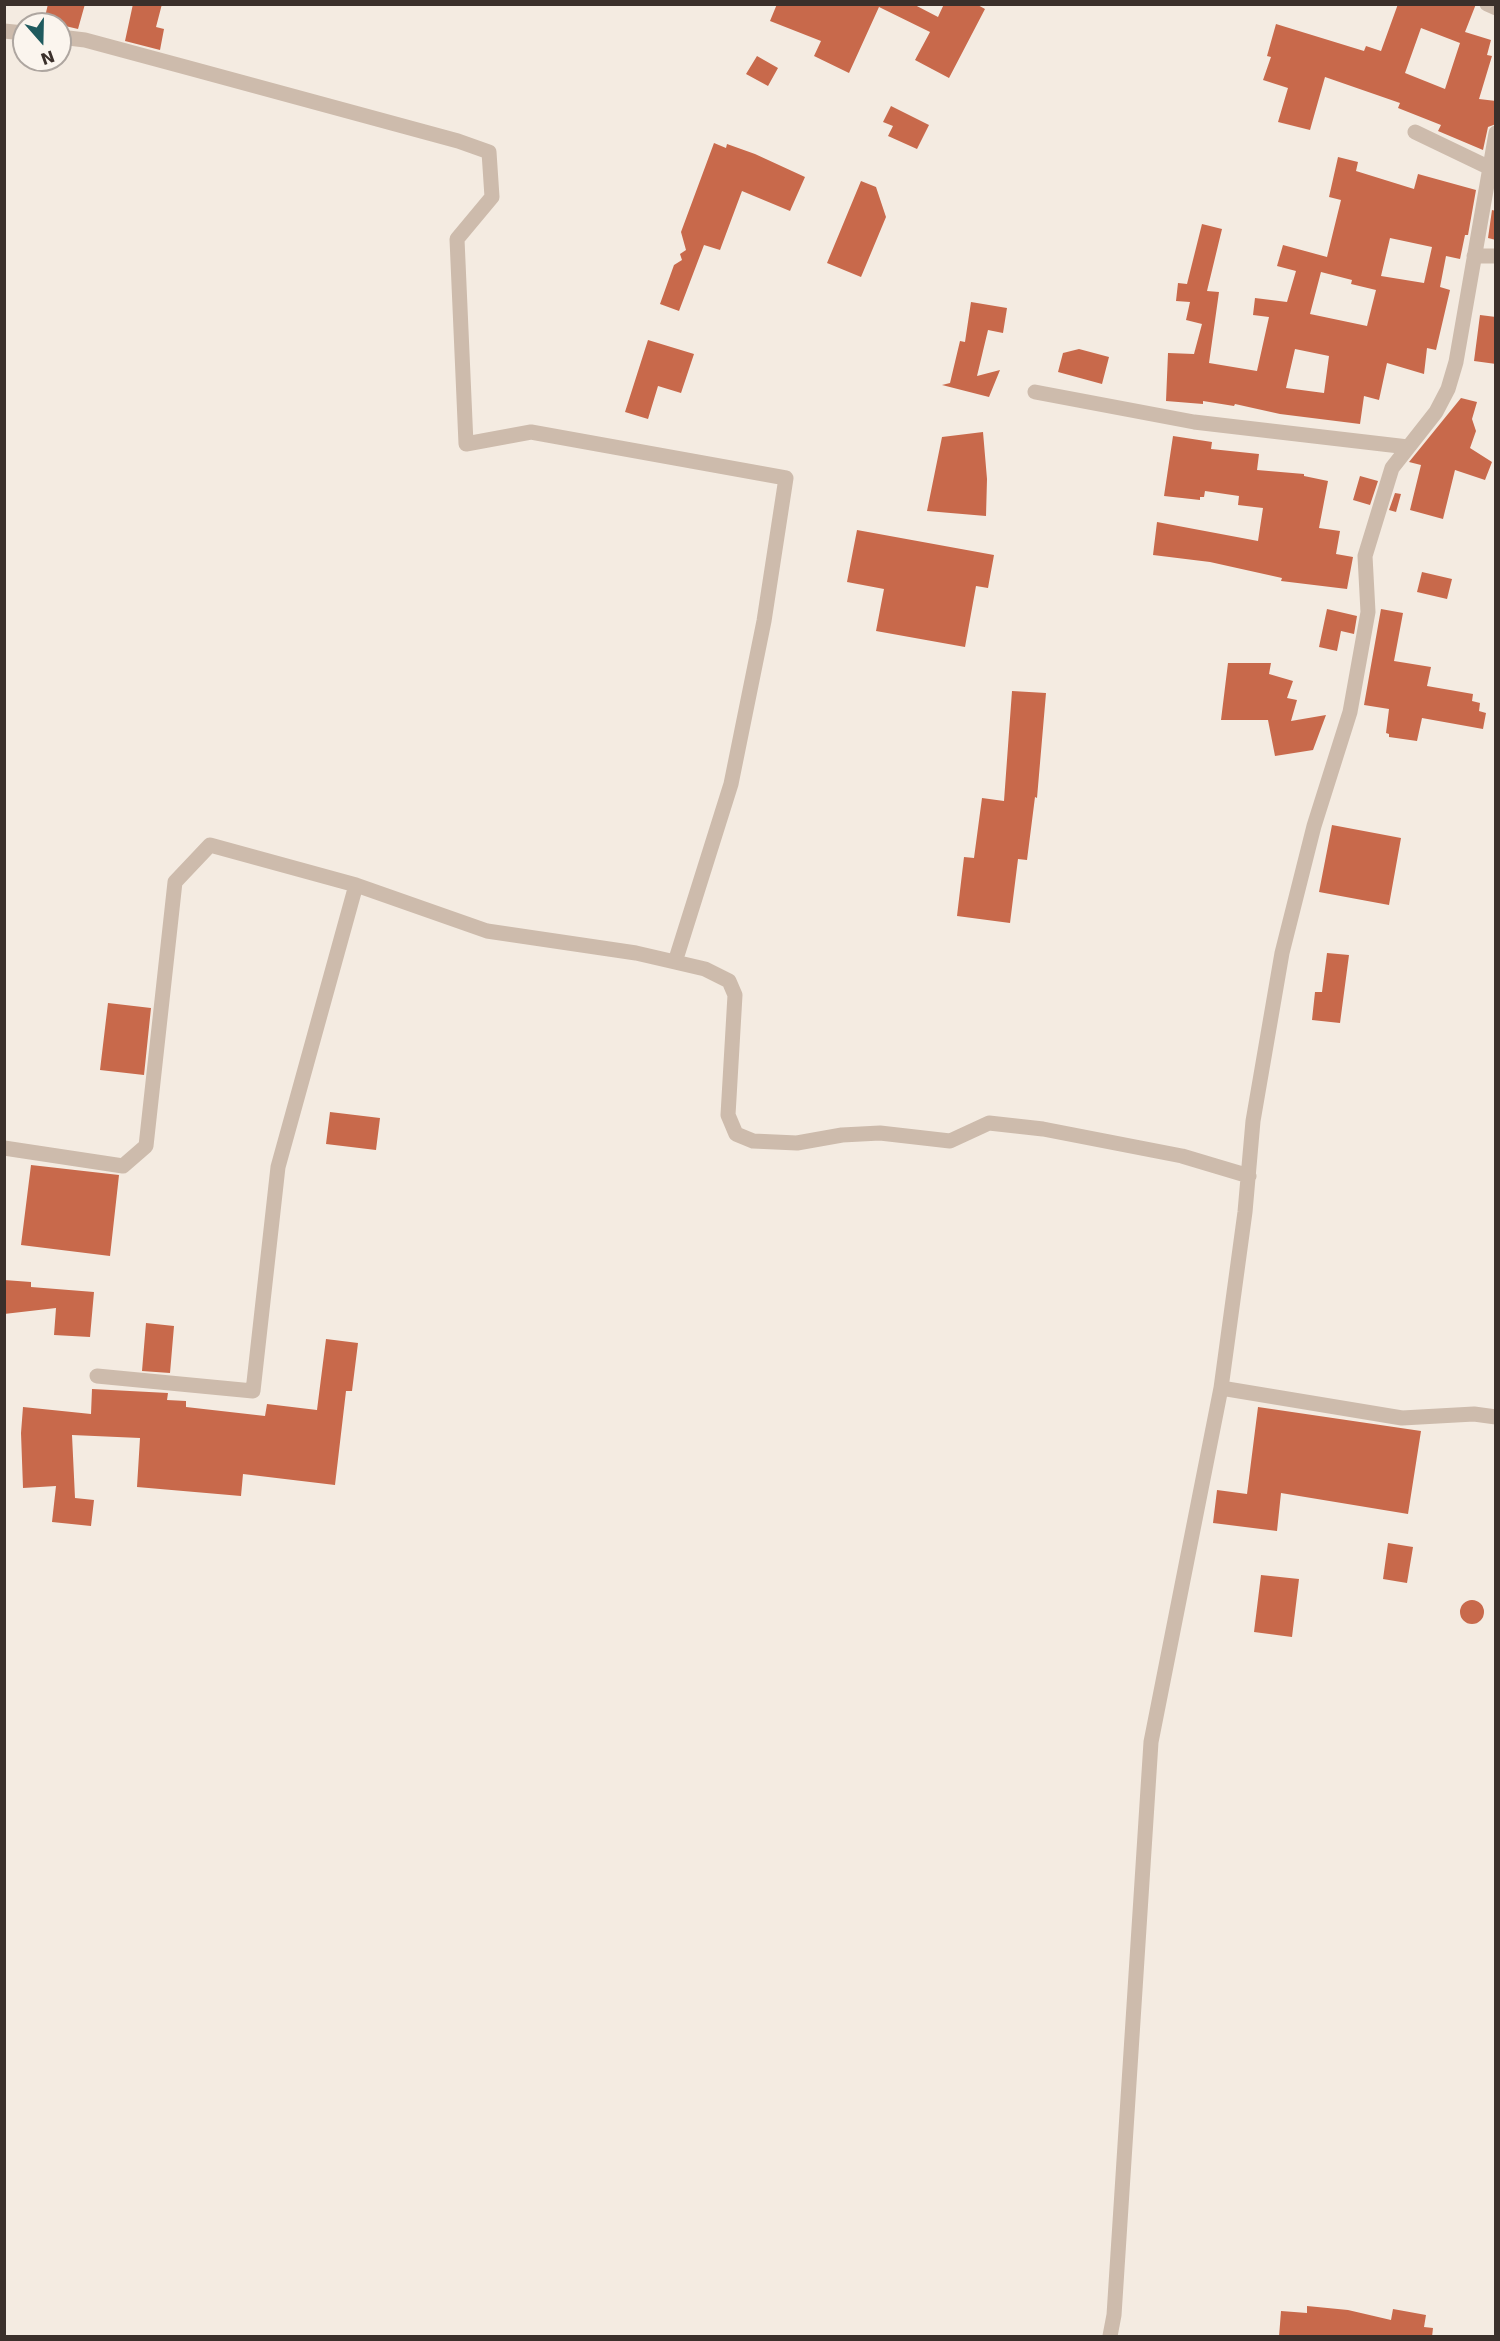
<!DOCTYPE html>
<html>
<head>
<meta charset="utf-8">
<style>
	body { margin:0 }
	#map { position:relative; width:1500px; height:2341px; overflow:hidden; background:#f4ebe1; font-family:"DejaVu Sans",sans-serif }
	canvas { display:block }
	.frame { position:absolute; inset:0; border:6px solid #3b302b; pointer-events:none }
	.north { position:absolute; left:12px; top:12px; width:60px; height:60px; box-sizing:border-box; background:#fbf5ee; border:2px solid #aea6a0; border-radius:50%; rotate:160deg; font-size:16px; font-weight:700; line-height:24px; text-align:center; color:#3b302b }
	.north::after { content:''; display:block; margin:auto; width:21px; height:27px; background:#1f5a5e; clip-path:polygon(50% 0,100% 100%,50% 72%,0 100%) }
</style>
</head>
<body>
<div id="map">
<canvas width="1500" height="2341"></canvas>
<div class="frame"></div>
<div class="north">N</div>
</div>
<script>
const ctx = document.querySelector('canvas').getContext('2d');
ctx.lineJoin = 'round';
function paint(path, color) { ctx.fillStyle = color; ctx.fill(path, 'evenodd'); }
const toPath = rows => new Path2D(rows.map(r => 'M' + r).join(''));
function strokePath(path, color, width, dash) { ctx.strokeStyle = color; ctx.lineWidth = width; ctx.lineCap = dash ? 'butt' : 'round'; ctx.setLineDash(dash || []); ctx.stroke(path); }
const building = toPath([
	[48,4,85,4,78,29,44,21],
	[133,4,162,4,156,27,164,29,160,50,125,41],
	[777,4,913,4,938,17,944,4,976,4,985,9,949,78,915,60,930,32,879,7,849,73,814,56,821,41,770,21],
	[1398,4,1476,4,1465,32,1491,40,1487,55,1492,56,1479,99,1496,101,1496,124,1488,127,1483,150,1438,131,1441,125,1398,108,1400,103,1325,77,1310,130,1278,122,1288,88,1263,80,1271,57,1267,56,1276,24,1364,51,1366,46,1381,51],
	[1421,28,1460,43,1445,89,1405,73],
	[757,56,778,68,768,86,746,74],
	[891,106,929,125,917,149,888,136,893,126,883,122],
	[714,143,726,148,727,144,755,154,805,177,790,211,742,191,720,250,704,245,679,311,660,304,674,265,682,260,680,254,686,250,681,232],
	[1338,157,1358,162,1356,171,1414,189,1418,174,1476,190,1468,235,1465,235,1460,259,1446,256,1440,287,1450,290,1436,350,1427,348,1424,374,1387,363,1379,400,1364,396,1360,424,1280,414,1235,404,1234,406,1203,401,1203,404,1166,401,1168,353,1194,354,1202,324,1186,320,1190,302,1176,301,1178,283,1187,284,1202,224,1222,229,1207,291,1219,292,1209,363,1257,371,1269,317,1253,315,1255,298,1287,302,1296,271,1277,266,1283,245,1327,257,1341,200,1329,197],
	[1390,238,1432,247,1424,283,1381,276],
	[1321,272,1352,280,1351,284,1376,290,1367,326,1310,314],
	[1295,349,1329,356,1324,393,1286,388],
	[861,181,876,187,886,217,861,277,827,263],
	[1492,210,1496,211,1496,240,1488,238],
	[971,302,1007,308,1003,333,988,330,977,376,1000,370,989,397,942,385,950,383,960,341,965,342],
	[1480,315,1496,317,1496,364,1474,361],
	[648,340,694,354,681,393,658,386,648,419,625,412],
	[1079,349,1109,357,1102,384,1058,372,1063,353],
	[1461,398,1477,402,1472,419,1476,431,1470,448,1492,462,1485,480,1455,470,1443,519,1410,510,1421,465,1409,462],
	[983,432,987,479,986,516,927,511,942,437],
	[1173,436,1212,442,1211,449,1259,454,1257,470,1304,474,1304,476,1328,481,1319,528,1340,531,1336,554,1353,557,1347,589,1281,581,1282,578,1210,562,1153,555,1157,522,1258,541,1263,508,1238,505,1239,496,1205,491,1204,497,1200,497,1200,500,1164,496],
	[1360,476,1378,481,1370,505,1353,500],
	[1395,493,1401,494,1396,512,1389,510],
	[857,530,994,555,988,588,976,586,965,647,876,631,884,589,847,582],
	[1422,572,1452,579,1447,599,1417,592],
	[1327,609,1357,616,1354,634,1341,631,1337,651,1319,647],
	[1381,609,1403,613,1394,661,1431,667,1427,686,1473,694,1472,701,1480,703,1479,711,1486,713,1483,729,1422,718,1417,741,1389,737,1389,734,1386,733,1389,709,1364,705],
	[1228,663,1271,663,1269,674,1293,681,1287,698,1297,700,1291,721,1326,715,1313,750,1275,756,1268,720,1221,720],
	[1012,691,1046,693,1037,798,1035,797,1027,860,1018,859,1010,923,957,916,964,857,974,858,982,798,1004,801],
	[1332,825,1401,838,1389,905,1319,892],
	[1327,953,1349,955,1340,1023,1312,1020,1315,992,1322,992],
	[108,1003,151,1008,144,1075,100,1070],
	[330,1112,380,1118,376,1150,326,1144],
	[31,1165,119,1175,110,1256,21,1245],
	[4,1280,31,1282,31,1287,94,1292,90,1337,54,1335,56,1308,4,1314],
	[146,1323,174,1326,170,1373,142,1371],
	[326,1339,358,1343,352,1391,346,1391,335,1485,243,1474,241,1496,137,1487,140,1438,72,1435,75,1498,94,1500,91,1526,52,1522,56,1486,23,1488,21,1433,23,1407,91,1414,92,1389,168,1393,167,1400,186,1401,186,1407,265,1416,267,1404,317,1410],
	[1258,1407,1421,1431,1408,1514,1281,1493,1277,1531,1213,1523,1217,1490,1247,1494],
	[1388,1543,1413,1547,1407,1583,1383,1579],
	[1261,1575,1299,1579,1292,1637,1254,1632],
	'1460 1612a12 12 0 1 1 24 0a12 12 0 1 1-24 0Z',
	[1307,2306,1348,2310,1391,2320,1393,2309,1426,2315,1424,2327,1433,2328,1432,2337,1279,2337,1281,2311,1307,2313]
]);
const minor = toPath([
	[1487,4,1496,8],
	[4,31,24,33],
	[60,37,85,40,189,68,458,141,489,152,492,197,457,239,466,444,531,432,786,478,764,621,731,784,675,962,636,953,487,931,356,885],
	[1415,132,1490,168],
	[1474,256,1496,256],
	[1035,392,1194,422,1408,447],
	[675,962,705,969,729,981,735,995,728,1115,736,1134,753,1141,797,1143,842,1135,880,1133,950,1141,989,1123,1043,1129,1182,1156,1249,1176],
	[4,1148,123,1166,146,1146,175,882,210,845,356,885,278,1167,253,1391,97,1376],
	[1221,1388,1402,1418,1474,1414,1496,1417],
	[1110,2336,1114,2315,1151,1742,1221,1388,1245,1212,1253,1121,1282,953,1314,826,1350,712,1368,612,1365,556,1392,468,1436,412,1448,389,1456,362,1496,133]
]);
paint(building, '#c8694b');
strokePath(minor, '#cdbbac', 15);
</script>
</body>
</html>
